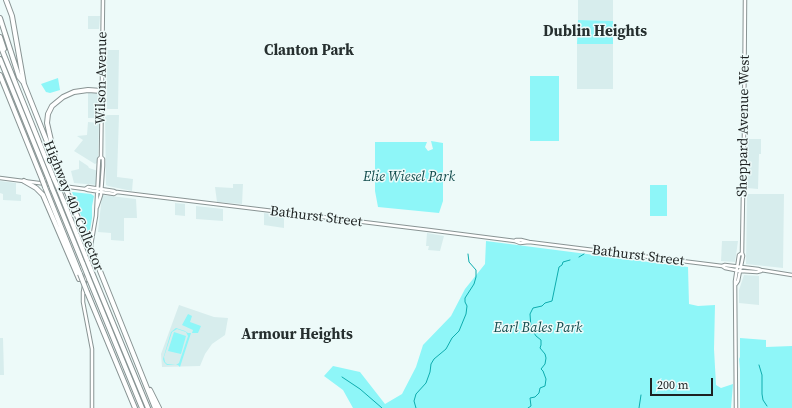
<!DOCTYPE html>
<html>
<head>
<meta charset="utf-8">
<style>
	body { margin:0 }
	#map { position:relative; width:792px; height:408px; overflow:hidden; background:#edfaf9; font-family:"Source Serif 4",serif }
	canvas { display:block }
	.scale { position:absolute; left:650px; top:378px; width:63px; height:18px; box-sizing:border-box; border:2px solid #1d2121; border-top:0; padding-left:5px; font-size:12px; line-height:14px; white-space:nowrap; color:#1d2121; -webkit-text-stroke:3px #edfaf9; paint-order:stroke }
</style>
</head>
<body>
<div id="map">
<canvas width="792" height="408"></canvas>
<div class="scale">200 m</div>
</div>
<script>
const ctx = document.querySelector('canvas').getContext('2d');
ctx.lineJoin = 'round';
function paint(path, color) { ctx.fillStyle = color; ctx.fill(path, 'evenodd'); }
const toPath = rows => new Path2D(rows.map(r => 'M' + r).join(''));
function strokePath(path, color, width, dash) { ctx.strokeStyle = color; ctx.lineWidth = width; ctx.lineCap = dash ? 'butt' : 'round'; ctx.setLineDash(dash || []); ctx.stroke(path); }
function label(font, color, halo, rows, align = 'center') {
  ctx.font = font + ' "Source Serif 4",serif'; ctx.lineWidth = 3; ctx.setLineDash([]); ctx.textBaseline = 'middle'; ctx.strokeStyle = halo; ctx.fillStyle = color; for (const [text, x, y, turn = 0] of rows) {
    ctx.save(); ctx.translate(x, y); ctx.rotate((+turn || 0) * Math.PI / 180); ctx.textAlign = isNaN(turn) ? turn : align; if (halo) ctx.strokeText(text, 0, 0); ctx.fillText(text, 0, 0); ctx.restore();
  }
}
const built = toPath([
	[578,0,613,0,613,21,578,20],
	[88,16,100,16,99,29,88,29],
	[577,44,613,44,613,89,577,89],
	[106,50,119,50,118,109,107,109],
	[88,93,99,93,99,118,88,118],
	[105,115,119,115,117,177,133,179,132,191,108,186,106,185],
	[88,122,99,123,98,162,95,164,74,151,83,140,77,136,87,135],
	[748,139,761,139,761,154,759,154,758,189,747,188],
	[79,160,88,166,89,168,98,171,98,185,74,183,71,171,79,169],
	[0,181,16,183,16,194,21,195,21,201,3,200,3,194,0,193],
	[233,184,243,184,242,204,217,202,215,187,233,188],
	[747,194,784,194,783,268,746,264],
	[102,195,136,199,137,218,124,218,124,241,111,240,111,233,98,232],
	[175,203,185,204,185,216,175,215],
	[196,206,223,209,223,221,196,219],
	[264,213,284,216,284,228,264,225],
	[427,233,444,236,440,251,428,250,429,246,426,246],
	[722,241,738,241,735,262,721,261],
	[744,275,759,276,759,305,739,303,739,290],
	[179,305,214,317,228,318,225,335,212,344,205,354,200,366,162,367,161,354],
	[0,338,3,338,4,375,0,375]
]);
const green = toPath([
	[578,20,613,21,613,44,577,44],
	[530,76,559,76,559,141,530,141],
	[58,78,60,90,50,93,46,92,41,84],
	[431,141,443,143,443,201,439,213,378,207,375,191,375,142,427,142,425,147,428,151,433,149],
	[650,185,667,185,667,216,650,216],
	[72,192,91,194,94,196,92,206,92,218,89,236],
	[486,241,688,267,689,304,698,306,715,305,714,349,716,385,721,388,733,384,731,408,353,408,343,390,324,376,333,366,360,372,385,404,402,394,416,367,423,345,451,316,465,289,485,264],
	[188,314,192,316,190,322,201,326,198,333,192,333,193,330,182,325],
	[176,328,185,331,188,333,191,333,180,367,178,365,167,365,164,362,163,359,171,332],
	[177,329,186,332,188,336,179,363,176,365,167,364,165,362,164,357,172,332],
	[174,332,186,336,181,354,168,351],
	[740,338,766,340,766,347,792,346,792,408,740,408,740,369,739,357,740,359]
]);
const stream = toPath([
	[579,257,584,254],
	[759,365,762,375,762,394,763,400,767,406],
	[342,377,360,389,382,408],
	[416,408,414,401,416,394,426,383,430,372,431,364,434,359,446,349,452,338,459,331,466,314,467,306,465,302,465,298,474,284,476,277,476,270,469,262,468,254],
	[528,408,531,406,530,398,535,397,539,393,540,388,545,386,546,379,543,371,541,369,545,364,546,358,545,354,540,348,541,345,541,340,536,336,531,328,530,314,533,308,542,306,545,303,552,301,559,267,562,265,563,262,570,260],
	[639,408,641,395]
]);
const secondary = toPath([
	[0,178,85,189,88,190,114,194,117,192,429,230,515,241,520,243,529,242,722,266,725,265,758,269,761,270,792,275],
	[85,189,88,187,114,191,116,192],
	[97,207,101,195,103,166,103,159,101,157,103,0],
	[515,241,516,240,521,240,529,242],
	[722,266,725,268,740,271,757,272,761,271],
	[736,284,738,281,743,256,742,253,744,134,745,0],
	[92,408,92,349,83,302,83,292,96,216,99,159,101,157],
	[736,408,735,281,739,255,742,253]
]);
const highway = toPath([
	[6,0,12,16,24,84,63,182],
	[0,18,19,77,23,82],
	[0,37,4,49],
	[0,45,54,179],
	[0,59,49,180],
	[0,75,42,179],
	[55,158,47,123,48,114,52,106,63,97,74,92,88,90,102,91],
	[24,181,36,188,43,195,79,279],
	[45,187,80,274],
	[52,188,83,264],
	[59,190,85,255],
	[66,190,88,241],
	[94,256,155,408],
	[91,270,148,408],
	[89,279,142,408],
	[87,292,135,408],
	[150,390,159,408]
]);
const highwayBridge = toPath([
	[42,179,45,187],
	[54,179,59,190],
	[49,180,52,188],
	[63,182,66,190],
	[88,241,94,256],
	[85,255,91,270],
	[83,264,89,279],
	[80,274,87,292]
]);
const streetNames = [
	["Wilson Avenue",102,78,-89],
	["Sheppard Avenue West",744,126,-89],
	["Highway 401 Collector",73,206,68],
	["Bathurst Street",316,217,7],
	["Bathurst Street",638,256,7]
];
const parkNames = [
	["Elie Wiesel Park",409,177],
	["Earl Bales Park",538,328]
];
const neighbourhoodNames = [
	["Dublin Heights",595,32],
	["Clanton Park",309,51],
	["Armour Heights",297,335]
];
paint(built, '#d7eded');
paint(green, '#8ef6f8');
strokePath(stream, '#0eacae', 1);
strokePath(secondary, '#899494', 4.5);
strokePath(highway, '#899494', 6);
strokePath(secondary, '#fff', 2.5);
strokePath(highway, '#fff', 4);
strokePath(highwayBridge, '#899494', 6, []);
strokePath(highwayBridge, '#fff', 4);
label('14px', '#1d2121', '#edfaf9', streetNames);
label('italic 14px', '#124c4d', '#edfaf9', parkNames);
label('bold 15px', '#262f2f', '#edfaf9', neighbourhoodNames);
</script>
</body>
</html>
